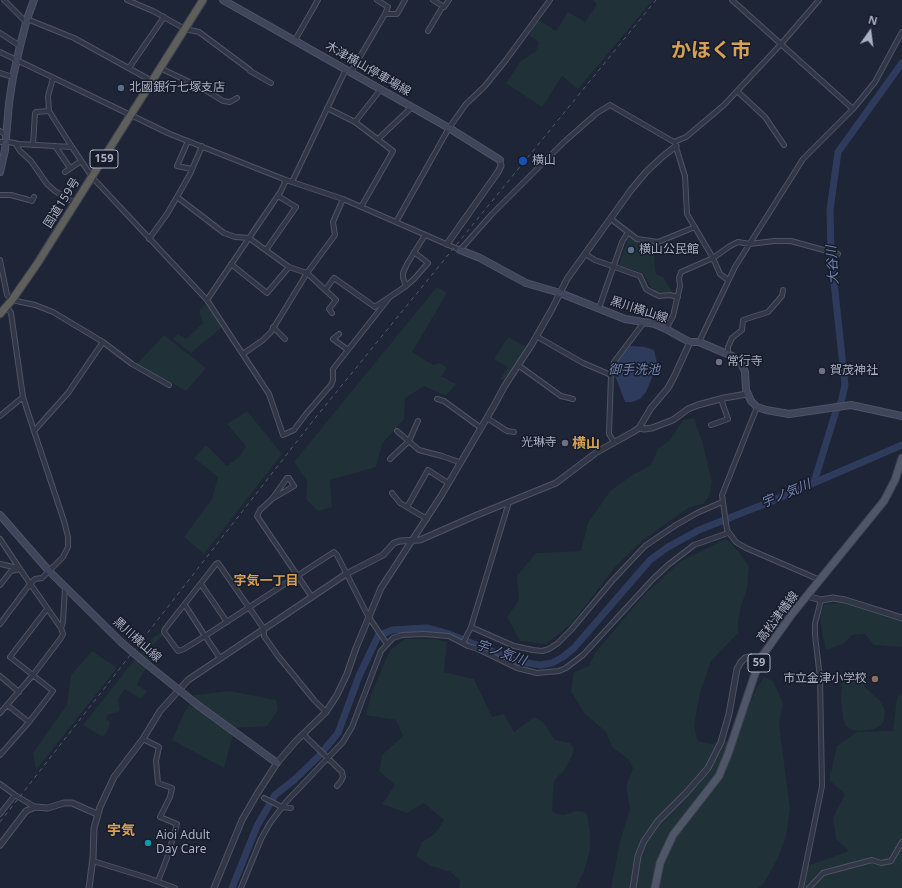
<!DOCTYPE html>
<html>
<head>
<meta charset="utf-8">
<style>
	body { margin:0 }
	#map { position:relative; width:902px; height:888px; overflow:hidden; background:#1e2536; font-family:"Noto Sans",sans-serif }
	canvas { display:block }
	.north { position:absolute; left:850px; top:12px; width:40px; height:40px; -webkit-text-stroke:3px #171c2b; paint-order:stroke; rotate:14deg; font-size:11px; font-weight:700; line-height:16px; text-align:center; color:#abb1c4 }
	.north::after { content:''; display:block; margin:auto; width:14px; height:18px; background:#abb1c4; clip-path:polygon(50% 0,100% 100%,50% 72%,0 100%) }
</style>
</head>
<body>
<div id="map">
<canvas width="902" height="888"></canvas>
<div class="north">N</div>
</div>
<script>
const ctx = document.querySelector('canvas').getContext('2d');
ctx.lineJoin = 'round';
function paint(path, color) { ctx.fillStyle = color; ctx.fill(path, 'evenodd'); }
const toPath = rows => new Path2D(rows.map(r => 'M' + r).join(''));
function strokePath(path, color, width, dash) { ctx.strokeStyle = color; ctx.lineWidth = width; ctx.lineCap = dash ? 'butt' : 'round'; ctx.setLineDash(dash || []); ctx.stroke(path); }
function label(font, color, halo, rows, align = 'center') {
  ctx.font = font + ' "Noto Sans","Noto Sans JP",sans-serif'; ctx.lineWidth = 3; ctx.setLineDash([]); ctx.textBaseline = 'middle'; ctx.strokeStyle = halo; ctx.fillStyle = color; for (const [text, x, y, turn = 0] of rows) {
    ctx.save(); ctx.translate(x, y); ctx.rotate((+turn || 0) * Math.PI / 180); ctx.textAlign = isNaN(turn) ? turn : align; if (halo) ctx.strokeText(text, 0, 0); ctx.fillText(text, 0, 0); ctx.restore();
  }
}
const green = toPath([
	[593,0,653,0,578,89,562,76,542,107,506,83,521,61,536,51,539,42,529,35,539,20,556,31,568,12,585,22,597,4],
	[629,235,637,241,653,244,655,268,656,274,663,277,673,293,662,294,652,290,644,274,619,265],
	[437,287,447,293,412,352,433,365,440,363,447,368,441,376,456,384,446,396,424,386,405,398,404,419,382,444,376,467,330,480,332,507,318,511,306,499,307,481,294,462],
	[207,303,222,327,191,353,173,339,178,334,186,339,203,323,199,311],
	[164,335,206,368,186,391,137,364],
	[508,337,526,347,506,381,500,379,508,367,494,359],
	[247,411,282,454,204,554,184,537,212,499,218,477,194,458,206,445,227,466,239,457,246,446,227,424],
	[694,418,702,441,712,482,709,496,703,504,688,508,643,540,615,567,572,623,546,644,520,641,507,617,519,600,517,576,536,553,581,551,588,523,610,491,634,474,651,465,658,449,670,440,683,420],
	[726,539,737,550,749,566,747,589,741,606,738,622,738,633,711,661,700,693,694,726,698,741,711,744,727,741,746,713,756,689,764,677,773,681,783,703,779,724,790,809,786,836,778,858,764,883,758,888,611,888,620,841,630,809,626,786,633,768,628,759,612,747,606,732,584,713,571,691,574,672,589,666,595,653,643,596,681,561],
	[845,603,902,621,902,647,874,645,865,634,852,635,843,644,826,650,822,632,820,614,825,604],
	[162,632,163,636,147,650,152,661,141,676,137,685,147,691,141,699,125,689,118,699,120,711,107,715,106,720,110,721,109,728,103,737,83,725,151,639],
	[405,639,436,639,447,642,444,672,474,679,492,717,504,714,514,732,534,717,543,722,555,740,570,743,574,748,572,756,565,769,554,781,552,811,557,814,564,815,576,811,584,812,587,814,590,832,590,850,584,871,576,888,459,888,460,881,451,872,431,866,416,856,422,842,435,834,444,820,424,803,407,813,382,804,395,785,379,771,382,755,403,736,396,720,366,715,371,694,390,650],
	[92,651,117,668,36,770,33,753,67,705,71,675],
	[856,679,859,679,865,685,864,686,880,701,883,706,885,711,884,721,881,725,874,729,861,731,852,730,846,726,843,719,841,697,842,686,840,684,848,680],
	[230,691,276,700,278,710,267,726,235,728,224,768,172,740,183,715,195,695],
	[902,693,902,888,803,888,805,885,807,866,849,851,836,839,833,818,845,794,829,780,837,746,857,732,893,731,897,698]
]);
const water = toPath([
	[630,346,645,347,654,350,657,362,656,368,646,392,640,399,632,402,625,402,616,378,613,373,618,359]
]);
const river = toPath([
	[814,482,836,411,841,402,845,385,831,254,830,210,838,152,902,63],
	[232,888,257,826,275,795,294,780,319,756,338,733,359,676,378,636,392,630,427,628,449,634,516,661,540,665,552,663,563,657,574,648,650,560,668,547,699,530,772,501,902,445]
]);
const minor = toPath([
	[4,0,26,22],
	[127,0,153,11,185,29,199,32,250,70,250,71,271,83],
	[377,0,388,7,385,14,397,14,405,0],
	[433,0,444,7,449,0],
	[732,0,853,109,875,82,902,32],
	[27,19,74,38,152,81],
	[428,31,443,6],
	[0,33,20,46],
	[295,40,318,0],
	[0,52,170,134,286,180,343,199,460,250,492,214,564,142,597,113,610,105,674,142,686,137,724,105,781,44,819,0],
	[129,68,164,17],
	[160,68,202,88,223,101,230,102,237,98],
	[351,72,385,14],
	[0,73,13,77],
	[53,78,48,96,49,111,72,147],
	[737,91,765,117,784,145],
	[327,108,355,122,393,151,361,207],
	[355,122,381,89],
	[0,131,6,135],
	[378,139,412,107],
	[188,141,177,166,192,169],
	[0,142,9,142,19,144,72,147,92,177,207,300,269,394,283,435,294,430,306,414,331,385,333,380,333,369,389,298],
	[15,143,20,151,31,161,47,184,55,191,75,203],
	[675,144,685,176,687,214,713,258,730,246,738,242,750,244,774,241,791,241,838,254],
	[33,145,35,113,36,112,49,111],
	[55,146,70,168],
	[65,172,81,161],
	[292,182,346,69],
	[0,195,11,195,29,200,32,201,34,197],
	[177,197,224,233,235,237,249,238,289,267,307,273,335,235,333,222,343,199],
	[611,219,637,239,658,242,695,227],
	[396,222,449,128,466,104,484,87,506,60,550,0],
	[149,239,167,214,177,197,190,174,202,146],
	[266,250,296,207,278,196],
	[585,254,595,260,640,276,646,289,649,291,659,296,670,295,678,297],
	[0,260,7,295,12,300,35,305,53,312,103,342,132,364,169,385],
	[231,264,267,293,289,267],
	[406,286,414,279,428,263,414,252],
	[325,290,334,278,375,307,406,286,403,278,403,273,407,264,425,235],
	[207,300,281,191,286,180],
	[7,307,11,313,23,397,34,431,68,393,103,342],
	[599,308,622,242,628,232],
	[273,327,285,339],
	[666,329,673,316,680,286,679,278,681,272,713,258,720,274,728,280],
	[339,334,333,339,348,350],
	[536,336,583,363,611,375],
	[699,342,735,267,803,159,853,109],
	[243,354,263,340,271,332,307,273,336,300,329,309,332,313],
	[728,354,728,347,732,338,742,330,743,320,768,312,782,296,783,290],
	[518,365,561,396,573,399],
	[437,399,444,401,481,428],
	[757,407,722,495,727,530,736,542,746,548,820,580],
	[0,416,23,397],
	[487,418,507,431,514,432],
	[711,425,728,419,721,399],
	[397,431,419,450,442,456,459,462,458,465],
	[614,442,609,434,611,375,614,362,642,325,646,322],
	[390,459,409,441,418,421],
	[392,493,400,503,427,519],
	[272,499,287,478,289,478,294,486,272,499,260,510,257,516,312,597],
	[407,507,428,470,448,483],
	[0,539,20,569],
	[0,564,18,568],
	[201,584,227,622],
	[0,585,11,571,20,569,61,628,63,634,61,638,33,675,0,713],
	[185,605,205,636,184,649,178,651,164,632,165,629,216,564,218,563,264,629,264,636,278,656,314,700,326,712],
	[0,624,30,584,35,579,42,578,63,557,68,547,68,537,64,521,34,431],
	[471,627,514,646,533,650,542,651,549,649,558,643,571,630,612,581,645,546,676,525,697,513,722,502],
	[61,628,63,622,65,587],
	[463,643,471,627,509,502],
	[220,658,205,636,334,552,337,555,368,616,387,644],
	[0,676,19,692],
	[7,705,29,722],
	[303,734,342,772,343,777,341,781,337,786],
	[143,739,159,747,156,761,158,783,172,788,170,797,160,817,177,824,167,858,158,881],
	[0,755,29,722,53,691,10,657,47,609],
	[0,784,15,795,35,807],
	[264,798,282,807,291,808],
	[0,814,15,795],
	[93,861,148,878,175,888],
	[241,888,261,839,270,823,286,802,343,742,352,727,381,651,393,638,402,635,424,634,449,636,468,646,478,649,517,668,537,673,559,671,566,668,583,655,653,579,668,565,694,545,728,533],
	[801,888,822,786,820,678,815,635,815,623,821,600],
	[809,888,823,873,872,860,881,863,891,861,902,842]
]);
const tertiary = toPath([
	[447,244,498,172,501,166,500,160],
	[639,428,644,429,652,428,673,420,688,409,698,405,724,398,747,394],
	[807,596,821,600,833,598,845,600,902,618],
	[0,845,26,811,35,807,48,808,64,803,72,803,97,814],
	[89,888,93,858,94,828,100,807,114,777,143,739,160,711,188,680,346,574,383,555,394,543,400,541,420,540,477,515,556,483,597,452,633,432,639,428,651,408,668,388,674,377,690,342],
	[214,888,242,820,257,794,277,763,296,741,326,712,337,695,347,674,356,648,381,588,441,496,495,404,504,387,532,344,552,309,567,279,631,190,646,172,662,157,676,146],
	[633,888,638,856,644,841,658,821,687,792,708,768,721,742,729,714,737,669,741,662,745,658,750,657,760,659]
]);
const secondary = toPath([
	[223,0,449,128,500,160],
	[0,172,5,150,9,103,13,77,20,46,27,19,34,0],
	[460,250,480,258,526,283,560,293,625,319,655,324,666,329,684,339,690,342,699,342,732,356,742,365,745,372,746,390,751,401,757,407,766,410,789,414,851,405,902,416],
	[0,515,49,571,121,642],
	[199,706,277,763]
]);
const primary = toPath([
	[655,888,660,863,673,835,719,776,728,754,760,659,792,614,884,501,895,480,902,458]
]);
const trunk = toPath([
	[0,314,12,300,37,264,203,0]
]);
const rail = toPath([
	[0,822,316,417,656,0]
]);
const secondaryBridge = toPath([
	[121,642,143,661,199,706]
]);
const markers = [
	[121,88,4,"#5c6f8a"],
	[523,161,5,"#1a4fb4"],
	[631,250,4,"#5c6f8a"],
	[719,362,4,"#6b7280"],
	[822,371,4,"#6b7280"],
	[565,443,4,"#6b7280"],
	[875,679,4,"#8d6e63"],
	[148,843,4,"#0f9aa8"]
];
const shields = [
	[104,159,28],
	[759,663,22]
];
const shieldNames = [
	["159",104,159],
	["59",759,663]
];
const streetNames = [
	["木津横山停車場線",368,69,30],
	["国道159号",62,203,-58],
	["黒川横山線",639,310,18],
	["高松津幡線",778,617,-53],
	["黒川横山線",137,640,42]
];
const poiNames = [
	["北國銀行七塚支店",129,88],
	["横山",532,161],
	["横山公民館",639,250],
	["常行寺",727,362],
	["賀茂神社",830,371],
	["光琳寺",557,443,"right"],
	["市立金津小学校",867,679,"right"],
	["Aioi Adult",156,836],
	["Day Care",156,850]
];
const waterNames = [
	["大谷川",833,265,-94],
	["御手洗池",634,370],
	["宇ノ気川",786,494,-23],
	["宇ノ気川",501,653,19]
];
const neighbourhoodNames = [
	["宇気一丁目",266,581]
];
const quarterNames = [
	["横山",586,444],
	["宇気",121,831]
];
const townNames = [
	["かほく市",711,51]
];
paint(green, '#203137');
paint(water, '#2f3b5c');
strokePath(river, '#2f3b5c', 7);
strokePath(minor, '#4f5465', 6);
strokePath(tertiary, '#4f5465', 7);
strokePath(secondary, '#4f5465', 8);
strokePath(primary, '#3b4050', 9);
strokePath(trunk, '#3c4151', 9);
strokePath(minor, '#313747', 4);
strokePath(tertiary, '#313747', 5);
strokePath(secondary, '#3f455a', 6);
strokePath(primary, '#4f5667', 7);
strokePath(trunk, '#5e5e5a', 7);
strokePath(rail, '#535a6e', 1, [4, 4]);
strokePath(secondaryBridge, '#4f5465', 8, []);
strokePath(secondaryBridge, '#3f455a', 6);
for (const [x, y, r, color] of markers) { const dot = new Path2D(); dot.arc(x, y, r, 0, 2 * Math.PI); ctx.fillStyle = color; ctx.fill(dot); strokePath(dot, '#171c2b', 1.5); }
for (const [x, y, w] of shields) { const box = new Path2D(); box.roundRect(x - w / 2, y - 9, w, 18, 3); ctx.fillStyle = '#171c2b'; ctx.fill(box); strokePath(box, '#abb1c4', 1); }
label('bold 11px', '#abb1c4', null, shieldNames);
label('12px', '#abb1c4', '#171c2b', streetNames);
label('12px', '#abb1c4', '#171c2b', poiNames, 'left');
label('italic 13px', '#7283af', '#171c2b', waterNames);
label('bold 13px', '#d7a053', '#171c2b', neighbourhoodNames);
label('bold 14px', '#d7a053', '#171c2b', quarterNames);
label('bold 20px', '#d7a053', '#171c2b', townNames);
</script>
</body>
</html>
